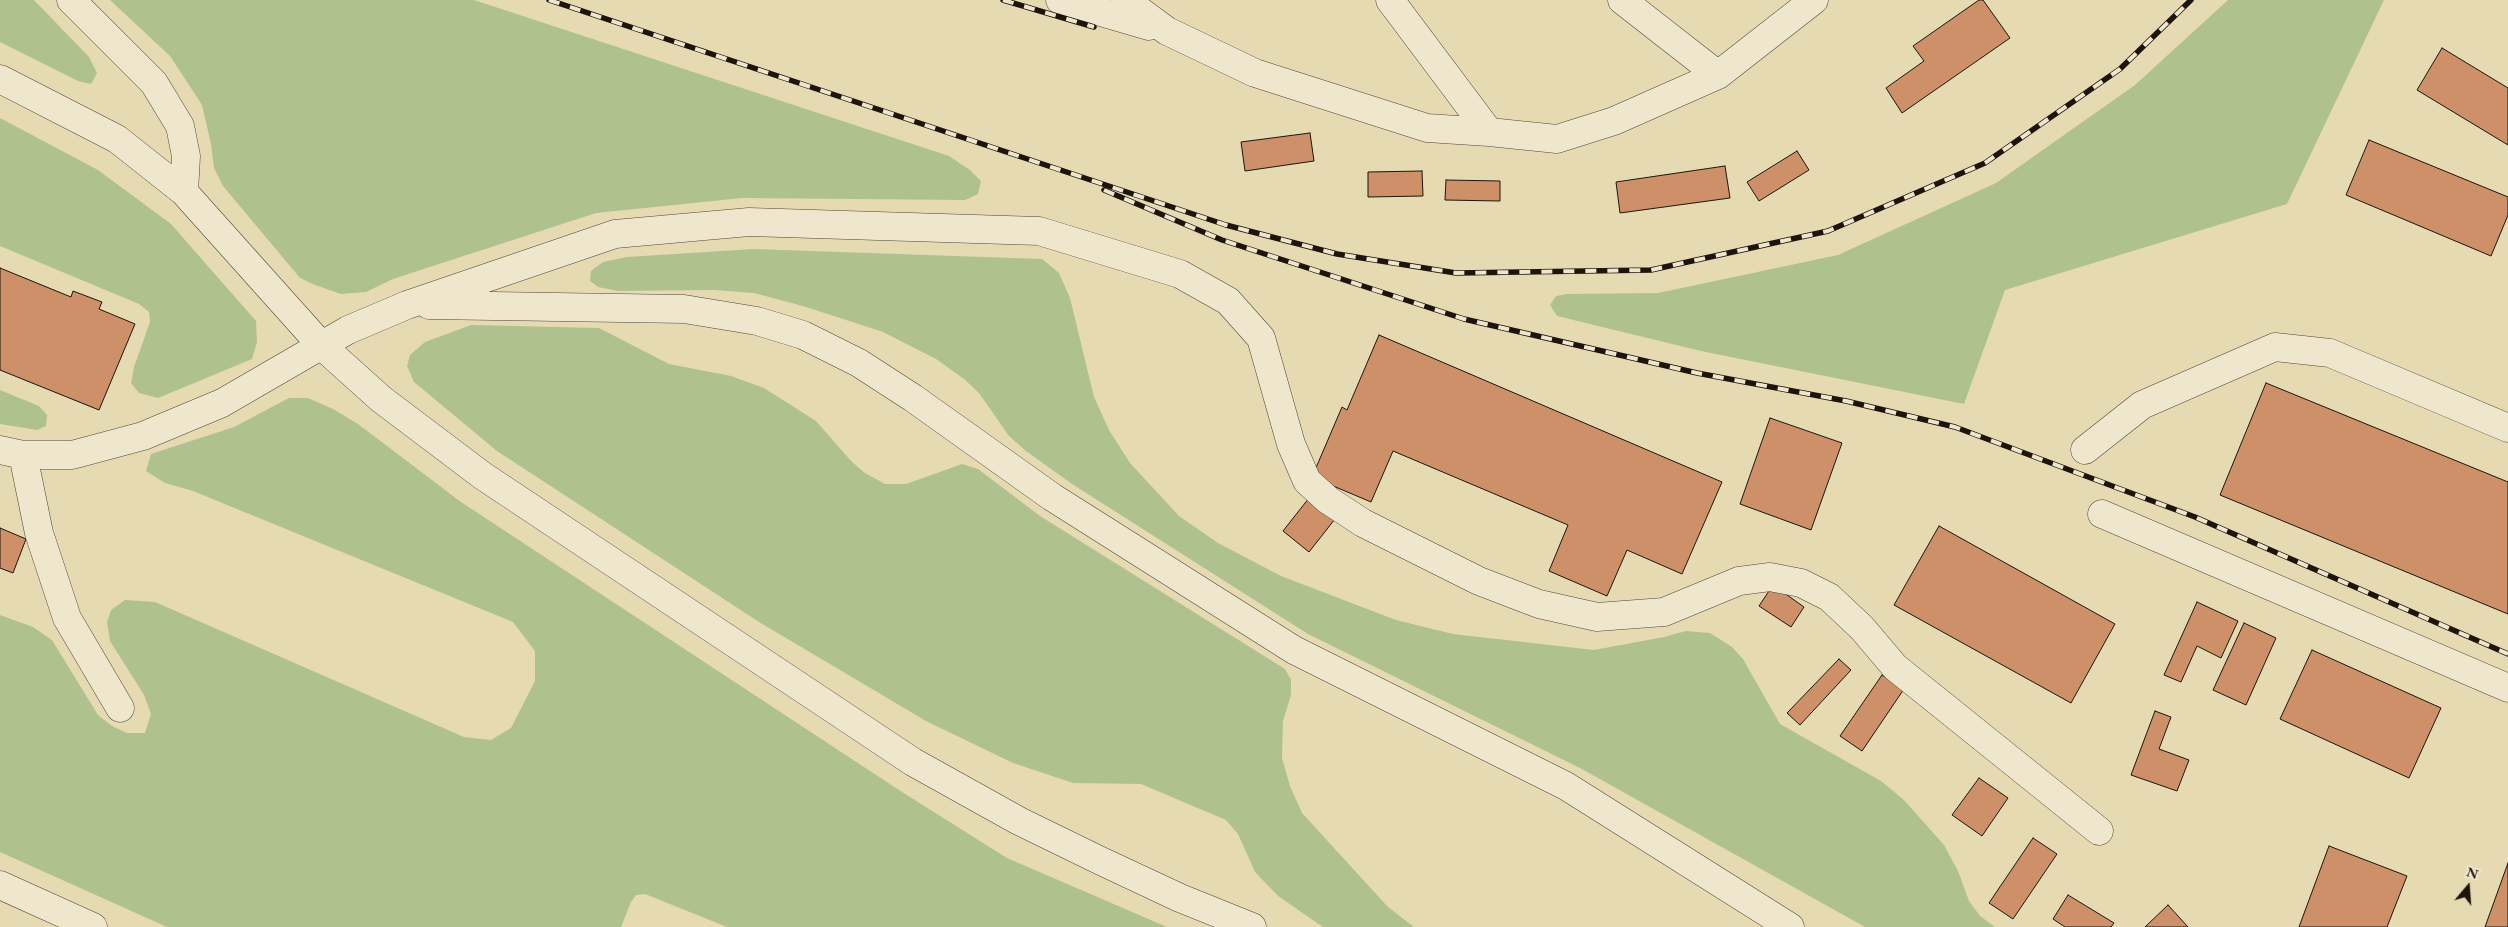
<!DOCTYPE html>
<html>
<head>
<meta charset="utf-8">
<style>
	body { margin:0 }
	#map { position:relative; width:2508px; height:927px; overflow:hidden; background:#e6dab2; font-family:"EB Garamond",serif }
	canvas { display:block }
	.north { position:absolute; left:2443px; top:862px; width:50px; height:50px; -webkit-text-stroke:4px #efe7cd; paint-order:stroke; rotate:18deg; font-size:14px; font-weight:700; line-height:20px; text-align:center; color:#1d150c }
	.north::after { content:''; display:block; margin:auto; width:18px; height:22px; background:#1d150c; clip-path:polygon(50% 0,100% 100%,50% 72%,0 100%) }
</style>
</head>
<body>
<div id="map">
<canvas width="2508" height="927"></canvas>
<div class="north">N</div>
</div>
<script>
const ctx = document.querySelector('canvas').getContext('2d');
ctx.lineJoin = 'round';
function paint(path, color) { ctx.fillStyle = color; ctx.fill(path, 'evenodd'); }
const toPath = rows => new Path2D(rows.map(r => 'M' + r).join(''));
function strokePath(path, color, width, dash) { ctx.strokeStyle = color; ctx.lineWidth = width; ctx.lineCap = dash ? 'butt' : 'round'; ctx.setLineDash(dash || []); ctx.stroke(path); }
const green = toPath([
	[0,0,34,0,89,57,97,73,91,84,78,81,0,42],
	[110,0,474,0,949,156,970,170,981,181,978,194,965,200,742,198,596,213,393,279,366,292,341,294,315,285,300,278,223,186,214,168,211,144,202,105,170,56],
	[2228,0,2384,0,2287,204,2005,290,1964,404,1701,351,1557,316,1550,305,1556,296,1567,294,1658,293,1838,255,1996,183,2135,85],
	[0,118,98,170,171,224,256,321,257,342,252,359,158,398,139,393,131,383,134,367,150,322,149,312,139,304,0,246],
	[754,249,1042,259,1059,273,1070,298,1094,397,1109,430,1130,463,1179,516,1218,543,1281,576,1396,620,1453,634,1594,650,1664,637,1686,631,1710,633,1732,647,1743,659,1780,724,1881,781,1904,800,1944,845,1958,871,1969,901,1980,916,1995,927,1865,927,1580,768,1308,634,1072,484,1026,451,1009,436,979,393,964,379,936,359,883,332,803,306,754,293,714,290,618,291,598,287,590,281,591,271,603,262,627,257],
	[471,325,599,328,669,364,731,376,764,388,816,421,851,461,865,473,885,484,906,484,962,464,978,469,1040,516,1285,669,1291,680,1291,695,1283,721,1282,758,1290,786,1302,813,1388,907,1414,927,1323,927,1278,896,1255,872,1238,834,1226,820,1141,784,1073,783,1013,763,926,721,759,622,497,451,414,382,407,366,410,355,425,342],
	[0,390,39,406,47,415,46,426,37,430,0,424],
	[289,398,308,398,333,409,358,424,461,502,902,792,1007,858,1167,927,727,927,645,894,636,895,631,902,621,927,167,927,0,852,0,615,33,627,52,640,98,715,112,726,127,733,145,733,151,714,144,695,110,641,107,622,111,610,125,600,155,602,464,737,491,740,511,728,535,681,535,651,513,622,193,491,165,483,146,471,151,454,234,427]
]);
const building = toPath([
	[1979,0,1983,0,2010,38,1902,113,1886,88,1924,61,1913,46,1979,0],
	[2442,48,2508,88,2508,145,2417,90,2442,48],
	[1310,133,1314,161,1245,171,1241,142,1310,133],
	[2369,140,2508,197,2508,215,2491,256,2346,195,2369,140],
	[1797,151,1809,170,1759,201,1747,182,1797,151],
	[1725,166,1730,198,1620,213,1616,182,1725,166],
	[1422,171,1423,196,1368,197,1368,172,1422,171],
	[1446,180,1500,181,1500,201,1445,200,1446,180],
	[0,268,71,297,73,291,102,302,99,309,135,324,99,410,0,370,0,268],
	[1379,335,1722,482,1682,574,1627,550,1607,596,1549,571,1568,525,1393,451,1371,502,1312,477,1342,407,1347,410,1379,335],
	[2266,383,2508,482,2508,614,2220,495,2266,383],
	[1770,418,1842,443,1811,530,1740,504,1770,418],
	[1309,498,1335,519,1309,552,1283,531,1309,498],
	[1939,526,2115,624,2071,703,1894,605,1939,526],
	[0,528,26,539,13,573,0,568,0,528],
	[1773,585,1804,607,1791,627,1759,606,1773,585],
	[2197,602,2238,621,2221,658,2197,646,2181,682,2164,675,2197,602],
	[2244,623,2276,638,2246,705,2213,690,2244,623],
	[2312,650,2441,708,2409,778,2280,719,2312,650],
	[1839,659,1851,670,1800,725,1787,713,1839,659],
	[1882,675,1904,689,1862,751,1840,736,1882,675],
	[2155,711,2171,717,2159,749,2189,760,2177,791,2131,775,2155,711],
	[1979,778,2008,798,1982,836,1952,815,1979,778],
	[2033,838,2057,854,2013,919,1989,903,2033,838],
	[2329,846,2407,876,2387,927,2299,927,2329,846],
	[2508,863,2508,927,2485,927,2508,863],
	[2068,895,2114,923,2111,927,2065,927,2053,919,2068,895],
	[2168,905,2188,927,2145,927,2168,905]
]);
const minor = toPath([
	[71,0,154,83,180,126,186,156,184,192],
	[1060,0,1149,26],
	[1125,0,1167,31,1255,73,1427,128,1489,132,1557,139,1614,121,1718,75,1814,0],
	[1390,0,1489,132],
	[1622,0,1718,75],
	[0,79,117,139,184,192,321,345,381,399,483,476,913,762,1019,821,1101,861,1180,898,1252,927],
	[429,305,684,309,757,321,803,335,859,363,913,398,1052,497,1294,650,1566,786,1790,927],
	[0,450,23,455,72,455,143,436,222,403,348,330,407,305,615,234,749,222,1039,231,1180,274,1228,301,1261,338,1291,444,1307,481,1328,500,1363,523,1479,581,1539,604,1597,617,1664,612,1739,581,1770,577,1801,583,1829,597,1862,628,1895,667,2099,831],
	[2085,450,2142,405,2275,347,2330,353,2508,428],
	[23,455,39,533,67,618,120,708],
	[2102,514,2508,688],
	[0,885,93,927]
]);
const rail = toPath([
	[549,0,1226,225,1337,254,1456,273,1651,270,1828,231,1985,163,2120,69,2191,0],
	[1003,0,1094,27],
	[1104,190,1222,240,1464,319,1697,373,1846,401,1955,427,2195,517,2508,654]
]);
paint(green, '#b0c190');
paint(building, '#cd9069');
strokePath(building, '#1d150c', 1);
strokePath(minor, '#4f4636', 29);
strokePath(minor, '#efe7cd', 28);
strokePath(rail, '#1d150c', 5.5);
strokePath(rail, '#efe7cd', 4, [11]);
</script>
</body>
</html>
